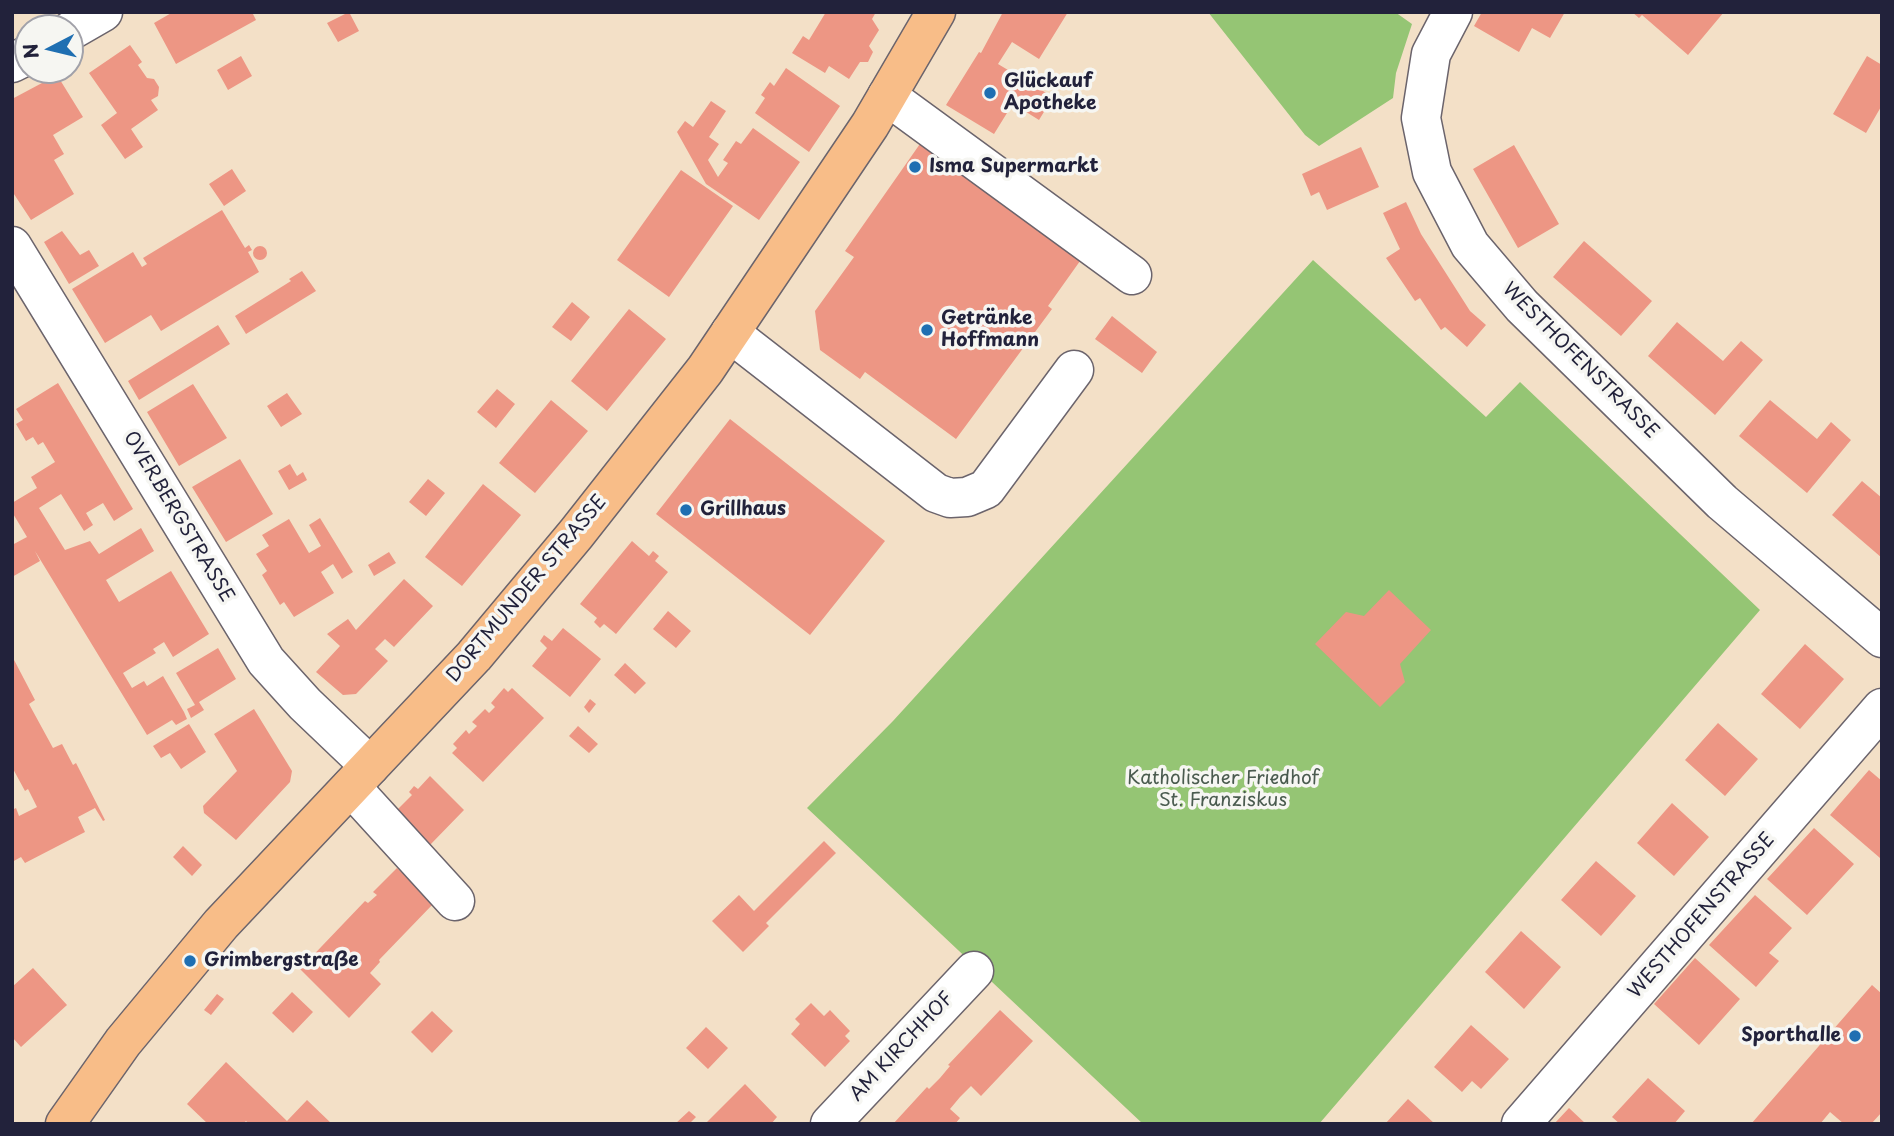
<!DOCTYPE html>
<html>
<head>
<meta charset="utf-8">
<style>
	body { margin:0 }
	#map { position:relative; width:1894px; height:1136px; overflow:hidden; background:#f3e0c7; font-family:"Playpen Sans",sans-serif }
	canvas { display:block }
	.frame { position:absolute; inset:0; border:14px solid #22223b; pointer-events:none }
	.north { position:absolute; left:14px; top:14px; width:70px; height:70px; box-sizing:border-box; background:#f6f6f2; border:2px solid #a1a1a9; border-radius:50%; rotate:263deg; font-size:19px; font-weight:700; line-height:28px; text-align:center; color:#22223b }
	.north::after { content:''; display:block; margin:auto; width:24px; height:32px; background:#1f6fb2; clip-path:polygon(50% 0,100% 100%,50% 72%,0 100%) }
</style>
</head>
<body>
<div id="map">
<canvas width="1894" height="1136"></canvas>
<div class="frame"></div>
<div class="north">N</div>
</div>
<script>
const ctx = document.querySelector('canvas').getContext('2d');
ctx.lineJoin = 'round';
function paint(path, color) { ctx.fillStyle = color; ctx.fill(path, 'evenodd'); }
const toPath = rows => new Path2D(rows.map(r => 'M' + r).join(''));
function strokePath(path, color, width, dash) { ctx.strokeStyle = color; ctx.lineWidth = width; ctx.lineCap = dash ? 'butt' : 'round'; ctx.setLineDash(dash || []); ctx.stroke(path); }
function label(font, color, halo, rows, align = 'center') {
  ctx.font = font + ' "Playpen Sans",sans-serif'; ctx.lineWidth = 7; ctx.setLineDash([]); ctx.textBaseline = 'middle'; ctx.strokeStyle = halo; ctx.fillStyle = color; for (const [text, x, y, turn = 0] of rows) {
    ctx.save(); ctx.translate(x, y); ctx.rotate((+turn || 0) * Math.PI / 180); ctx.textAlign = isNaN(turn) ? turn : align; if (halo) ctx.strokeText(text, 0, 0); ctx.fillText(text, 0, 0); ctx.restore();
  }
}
const green = toPath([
	[1208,12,1395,12,1412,24,1396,73,1393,98,1319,146,1305,135],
	[1313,260,1486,417,1520,382,1760,610,1319,1124,1143,1124,807,808,893,721]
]);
const building = toPath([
	[173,12,252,12,256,20,176,64,154,23],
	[349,12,359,31,338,42,327,23],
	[826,12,876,12,872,19,879,30,869,46,873,52,868,62,860,62,849,79,829,66,825,73,792,53,803,36,809,40],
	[1003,12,1068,12,1039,59,1012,42,998,64,1053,97,1039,120,1023,110,1026,107,1015,100,994,134,946,105,979,52,981,53],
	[1482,12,1565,12,1550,38,1532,28,1519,52,1474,26],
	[1632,12,1724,12,1688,55,1642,15,1639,18],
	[130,45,142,62,138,65,147,78,154,79,159,87,158,96,151,100,158,110,131,129,143,147,125,159,101,125,117,113,89,73],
	[241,56,252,76,228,90,217,70],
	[1867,56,1882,65,1882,105,1866,133,1833,114],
	[786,68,840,106,809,152,755,113,765,98,761,95,770,82,774,86],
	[57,75,83,117,53,135,64,154,54,160,74,194,31,220,12,191,12,99],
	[711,101,726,111,709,137,719,144,708,160,718,177,728,163,723,160,736,141,741,144,753,128,800,162,759,220,706,184,677,132,685,121,693,127],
	[929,131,1090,247,1048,306,1052,309,956,439,865,372,860,379,820,350,815,311,854,257,845,251],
	[1514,145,1559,224,1518,248,1473,169],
	[1361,147,1379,187,1327,210,1319,192,1311,196,1302,174],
	[232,169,246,191,224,206,209,184],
	[681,170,733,206,669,297,617,260],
	[1406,202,1421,234,1470,311,1486,325,1467,347,1445,327,1441,330,1420,298,1415,301,1386,258,1400,249,1383,213],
	[222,210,245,248,249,245,252,250,248,252,259,272,161,331,151,315,105,343,72,289,133,252,142,267,147,264,143,258],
	[62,231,80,255,89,250,99,266,69,284,44,242],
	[1584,241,1652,301,1621,336,1553,277],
	'253 253a7 7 0 1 1 14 0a7 7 0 1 1-14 0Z',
	[302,271,316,291,246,334,235,316,291,281,289,279],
	[572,302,590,317,571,341,552,327],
	[629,309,666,339,607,411,571,381],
	[1112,316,1157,352,1142,373,1095,339],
	[1677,322,1723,361,1741,341,1763,360,1715,415,1648,356],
	[218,325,230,344,139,400,128,381],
	[58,383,133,509,114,521,103,503,86,513,93,525,84,531,61,494,39,508,65,550,90,541,99,554,141,528,154,551,106,580,119,602,171,571,209,634,173,657,164,642,153,649,156,653,123,673,132,688,144,681,147,686,163,676,184,712,187,719,176,725,172,720,147,735,35,551,40,561,12,577,12,545,27,537,12,512,12,503,37,488,31,477,55,462,43,442,38,445,33,437,26,441,16,424,23,420,16,409],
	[193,384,227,438,179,466,147,412],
	[497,389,515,404,496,428,477,412],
	[287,393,302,414,281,427,267,406],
	[551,400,588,431,535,493,499,463],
	[1770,400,1817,439,1831,422,1851,440,1807,493,1739,436],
	[730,419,885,541,810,635,656,514],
	[240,459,273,514,226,542,192,487],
	[290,464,297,476,303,472,307,480,289,490,278,471],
	[428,479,445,493,426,516,409,502],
	[1862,481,1882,498,1882,558,1832,515],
	[483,484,521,515,462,586,425,557],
	[320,518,353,572,342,579,333,564,321,572,334,593,294,617,284,602,280,605,262,575,267,571,256,554,269,546,262,535,289,519,309,553,321,546,309,525],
	[632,541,649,556,653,551,659,556,655,561,668,572,616,634,604,624,600,628,594,622,597,618,580,604],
	[389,552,396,563,374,576,368,565],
	[404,579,433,606,394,647,385,639,375,649,388,661,356,694,343,695,316,672,340,646,327,634,348,619,356,630],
	[1389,590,1431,630,1400,664,1405,682,1380,707,1315,644,1346,612,1364,616],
	[668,611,691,631,676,648,653,629],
	[563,628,601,659,570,697,532,666,547,648,540,641,544,635,552,641],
	[1805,644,1844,679,1800,729,1761,694],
	[218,648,236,679,199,702,204,710,191,718,187,709,195,705,176,673],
	[12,656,35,700,29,704,53,748,62,744,73,765,76,763,105,820,103,821,95,808,78,817,85,832,25,863,21,857,12,862,12,810,16,808,19,816,37,807,28,789,25,791,12,767],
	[625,663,646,683,635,694,614,675],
	[504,688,508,692,512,688,544,718,483,782,452,753,457,748,453,744,466,730,469,734,477,726,472,722,485,709,489,713,495,707,491,703],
	[590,699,596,704,589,713,584,707],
	[254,709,292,771,290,782,236,840,204,813,203,806,237,771,214,734],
	[1718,723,1758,759,1725,796,1685,760],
	[189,724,206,752,181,769,170,753,161,758,153,746],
	[578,726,598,744,589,753,569,736],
	[1869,770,1882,781,1880,858,1830,815],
	[430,776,464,810,430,845,396,811,412,795,409,792,414,786,418,789],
	[1672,803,1709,837,1674,876,1637,843],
	[1814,828,1854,864,1807,915,1767,879],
	[824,841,836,853,766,923,769,926,743,952,712,921,739,895,754,911],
	[183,846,202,865,192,876,173,857],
	[1596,861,1636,896,1601,936,1561,900],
	[397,868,434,903,379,960,380,962,370,973,381,984,349,1018,300,969,365,901,368,903,377,895,373,892],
	[1755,895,1792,928,1769,953,1779,961,1756,987,1709,945],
	[1521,931,1561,967,1524,1009,1485,972],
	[1695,958,1740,999,1699,1045,1654,1004],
	[33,968,67,1005,21,1047,12,1037,12,987],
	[1872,985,1882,994,1882,1112,1871,1124,1844,1124,1830,1112,1820,1124,1751,1124],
	[292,992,313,1012,293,1033,272,1013],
	[217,994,224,999,211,1015,204,1010],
	[811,1003,824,1016,830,1010,850,1031,845,1036,850,1041,825,1067,791,1034,800,1024,795,1019],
	[1000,1010,1033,1041,981,1096,971,1086,960,1097,950,1109,960,1118,955,1124,893,1124,927,1087,929,1089,940,1078,950,1066,948,1065],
	[432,1011,453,1031,432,1053,411,1032],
	[1471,1025,1509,1059,1481,1089,1472,1081,1462,1092,1434,1067],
	[706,1027,728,1048,708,1069,686,1048],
	[226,1062,287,1121,307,1100,332,1124,249,1124,246,1121,243,1124,208,1124,187,1104],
	[1648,1078,1685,1111,1674,1124,1620,1124,1612,1117],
	[745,1084,777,1117,771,1124,705,1124],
	[1408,1099,1435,1124,1385,1124],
	[1569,1108,1586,1124,1554,1124],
	[689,1111,696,1117,689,1124,675,1124]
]);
const minor = toPath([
	[1453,12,1431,54,1421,118,1432,172,1470,245,1522,306,1722,502,1882,638],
	[70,31,103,12],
	[12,63,28,55],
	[887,96,1132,275],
	[12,246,266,661,305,704,370,766],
	[730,333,936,493,950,498,967,497,986,489,1074,370],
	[351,787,455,901],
	[830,1124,974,971],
	[1521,1124,1882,708]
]);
const major = toPath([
	[65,1124,123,1042,221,924,474,656,576,534,705,370,870,125,936,12]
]);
const markers = [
	[990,93,7,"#1f6fb2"],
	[915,167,7,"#1f6fb2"],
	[927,330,7,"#1f6fb2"],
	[686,510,7,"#1f6fb2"],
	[190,961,7,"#1f6fb2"],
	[1855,1036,7,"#1f6fb2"]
];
const poiNames = [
	["Glückauf",1004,82],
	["Apotheke",1004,104],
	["Isma Supermarkt",929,167],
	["Getränke",941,319],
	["Hoffmann",941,341],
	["Grillhaus",700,510],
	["Grimbergstraße",204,961],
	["Sporthalle",1841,1036,"right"]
];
const streetNames = [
	["WESTHOFENSTRASSE",1580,361,45],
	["OVERBERGSTRASSE",178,517,59],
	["DORTMUNDER STRASSE",527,589,-50],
	["WESTHOFENSTRASSE",1702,916,-49],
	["AM KIRCHHOF",902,1047,-47]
];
const parkNames = [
	["Katholischer Friedhof",1223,779],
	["St. Franziskus",1223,801]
];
paint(green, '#95c574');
paint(building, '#ed9684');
strokePath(minor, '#6b646c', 41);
strokePath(major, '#6b646c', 41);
strokePath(minor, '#fff', 38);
strokePath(major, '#f8bd88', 38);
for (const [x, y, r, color] of markers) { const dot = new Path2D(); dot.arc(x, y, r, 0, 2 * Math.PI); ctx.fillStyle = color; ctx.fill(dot); strokePath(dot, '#f6f6f2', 2.5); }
label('bold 19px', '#22223b', '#f6f6f2', poiNames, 'left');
label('19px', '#22223b', '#f6f6f2', streetNames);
label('19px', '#4a5b4f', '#f6f6f2', parkNames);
</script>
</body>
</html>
